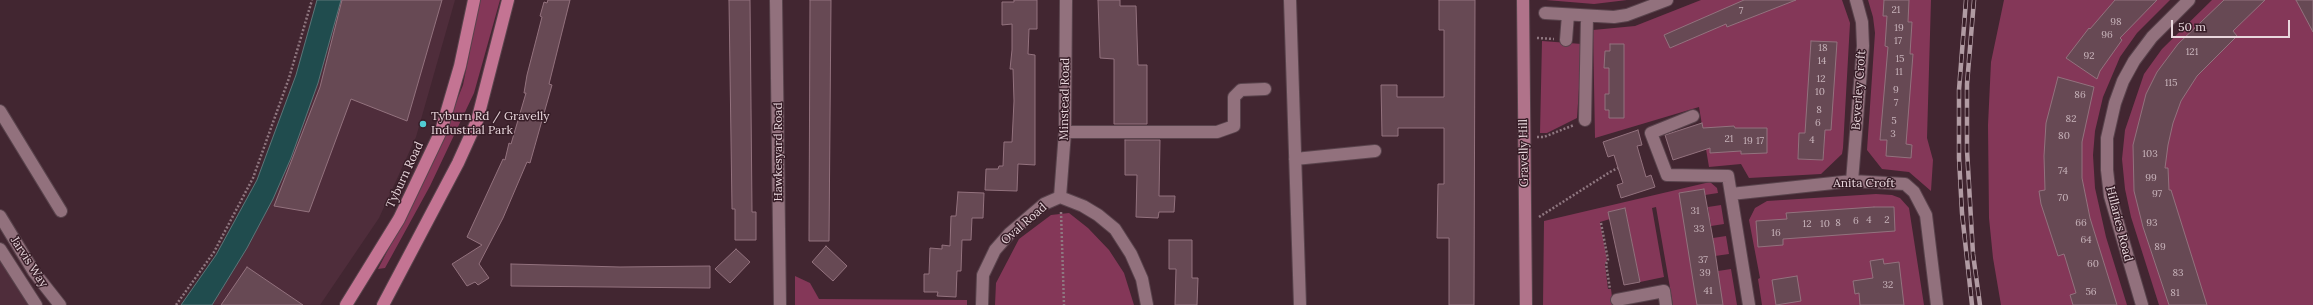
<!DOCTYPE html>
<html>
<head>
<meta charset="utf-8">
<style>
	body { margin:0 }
	#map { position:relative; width:2313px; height:305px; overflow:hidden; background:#422631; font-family:Lora,serif }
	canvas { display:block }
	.scale { position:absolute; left:2171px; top:20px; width:119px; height:18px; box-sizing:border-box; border:2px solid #e9d7dd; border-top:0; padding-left:5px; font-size:12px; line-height:14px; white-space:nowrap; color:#e9d7dd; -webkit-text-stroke:3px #371d27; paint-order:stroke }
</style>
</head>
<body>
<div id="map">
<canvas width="2313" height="305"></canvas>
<div class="scale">50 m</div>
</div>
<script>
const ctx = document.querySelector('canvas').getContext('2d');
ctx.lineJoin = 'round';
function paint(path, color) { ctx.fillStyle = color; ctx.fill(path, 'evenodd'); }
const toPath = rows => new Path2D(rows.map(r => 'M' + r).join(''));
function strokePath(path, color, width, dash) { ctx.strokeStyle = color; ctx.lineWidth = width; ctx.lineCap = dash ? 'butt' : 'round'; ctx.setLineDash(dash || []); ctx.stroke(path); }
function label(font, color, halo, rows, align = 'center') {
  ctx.font = font + ' Lora,serif'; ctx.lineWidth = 3; ctx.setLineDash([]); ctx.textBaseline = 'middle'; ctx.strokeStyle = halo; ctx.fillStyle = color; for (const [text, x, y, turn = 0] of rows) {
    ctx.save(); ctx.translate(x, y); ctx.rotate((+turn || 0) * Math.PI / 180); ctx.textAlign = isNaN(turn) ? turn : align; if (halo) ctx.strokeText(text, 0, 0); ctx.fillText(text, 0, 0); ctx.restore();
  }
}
const built = toPath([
	[341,0,455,0,416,137,379,218,320,305,212,305,255,233,291,158,318,83],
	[0,249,35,305,0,305]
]);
const green = toPath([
	[480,0,500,0,474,93,430,186,385,268,378,269,428,173,463,85],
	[1546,0,1627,0,1594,4],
	[1701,0,1842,0,1850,23,1843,148,1842,154,1821,174,1749,178,1741,164,1709,167,1699,107,1595,138,1593,30,1635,26],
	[1798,146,1824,147,1823,160,1798,159],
	[1868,0,1931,0,1927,138,1933,160,1931,191,1909,172,1882,169,1867,150,1875,33,1873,17],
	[2004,0,2170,0,2137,33,2120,57,2103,97,2095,131,2093,155,2095,188,2106,237,2127,305,2001,305,1993,258,1989,218,1988,125,1991,62],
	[2212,0,2313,0,2313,305,2159,305,2131,217,2125,189,2122,159,2125,130,2144,74,2162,49],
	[1542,41,1582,44,1577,118,1547,133,1540,133],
	[1710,182,1717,188,1718,193,1705,195,1704,189,1679,193,1684,219,1709,214,1708,207,1721,205,1724,224,1711,226,1710,219,1685,224,1689,249,1714,245,1713,238,1726,236,1729,254,1715,256,1694,280,1719,276,1718,271,1731,269,1737,305,1673,305,1656,207,1652,208,1664,277,1640,282,1625,208,1609,212,1610,219,1600,222,1607,260,1605,264,1608,289,1611,289,1613,305,1543,305,1544,221],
	[1876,194,1892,195,1900,198,1909,208,1924,305,1762,305,1758,279,1760,278,1749,220,1755,208,1767,201],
	[1069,213,1088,228,1109,250,1124,273,1134,305,995,305,996,283,1019,239,1051,215],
	[795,276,810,283,819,299,967,300,967,305,795,305]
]);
const water = toPath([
	[317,0,341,0,318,83,291,158,273,199,247,248,212,305,181,305,216,255,257,180,296,75,317,0]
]);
const building = toPath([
	[342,0,442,0,407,121,351,99,309,212,274,206,320,87,342,0],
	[548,0,570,0,549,84,552,85,530,163,527,162,503,218,479,264,489,278,478,285,475,282,467,286,452,264,482,245,467,237,503,159,505,160,509,143,511,144,526,93,524,93,527,75,542,17,540,16,544,2,547,3,548,0],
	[729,0,750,0,752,212,756,212,756,240,735,240,735,209,732,209,729,0],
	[810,0,831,0,829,241,809,241,810,0],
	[1014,0,1037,0,1037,29,1029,29,1028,54,1035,55,1035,165,1018,164,1017,191,985,190,986,169,998,169,999,166,1003,166,1004,142,1012,142,1014,101,1013,69,1010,69,1012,50,1012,24,1002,25,1002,2,1014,2,1014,0],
	[1098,0,1120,0,1120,6,1136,6,1138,65,1147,65,1147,124,1114,124,1114,59,1100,58,1098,0],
	[1439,0,1475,0,1474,305,1449,305,1449,238,1437,238,1438,184,1444,184,1444,128,1398,128,1398,136,1382,136,1381,85,1397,85,1397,97,1444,97,1444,30,1439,30,1439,0],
	[1744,0,1796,0,1727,27,1726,24,1670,48,1664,35,1744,0],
	[1884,0,1909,0,1908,22,1912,22,1910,54,1913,54,1906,144,1912,145,1911,158,1886,156,1887,140,1880,140,1888,47,1885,46,1887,16,1883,16,1884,0],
	[2115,0,2157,0,2120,38,2122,40,2100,71,2097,79,2066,58,2089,28,2090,29,2115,0],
	[2224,0,2265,0,2233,31,2237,36,2197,76,2181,101,2173,123,2168,145,2165,168,2168,168,2169,190,2171,190,2207,305,2169,305,2143,227,2134,191,2133,145,2146,94,2157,72,2178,44,2224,0],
	[2296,0,2313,0,2313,32,2296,0],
	[1811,41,1837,42,1831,130,1825,130,1823,160,1798,159,1799,133,1805,133,1811,41],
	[1610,44,1624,44,1624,118,1609,118,1609,110,1605,110,1605,94,1609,94,1609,68,1604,68,1605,51,1610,51,1610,44],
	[2058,77,2094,87,2082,142,2082,178,2090,218,2117,305,2073,305,2070,295,2076,293,2065,257,2064,254,2058,256,2041,204,2039,191,2045,190,2044,156,2046,123,2058,77],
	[1702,123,1703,128,1734,126,1735,128,1767,128,1767,153,1741,154,1741,151,1710,153,1710,148,1673,160,1665,135,1702,123],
	[1638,130,1642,145,1637,146,1646,177,1651,175,1655,187,1621,198,1617,185,1623,183,1618,168,1614,155,1608,157,1603,142,1638,130],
	[1125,140,1160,140,1159,196,1175,196,1174,212,1159,212,1158,218,1136,217,1137,175,1125,175,1125,140],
	[1704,189,1714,245,1723,305,1697,305,1694,287,1679,193,1704,189],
	[958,192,984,193,983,218,972,218,971,240,962,240,961,271,957,271,956,297,937,296,938,292,924,292,924,274,929,274,930,248,942,249,942,245,950,246,951,216,956,216,958,192],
	[1874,207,1894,207,1895,231,1783,239,1783,245,1758,247,1756,221,1787,219,1786,213,1874,207],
	[1625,208,1640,282,1624,285,1608,212,1625,208],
	[1169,240,1192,240,1192,278,1198,278,1197,305,1175,305,1176,269,1169,269,1169,240],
	[826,246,847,266,833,281,812,262,826,246],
	[736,249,750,262,730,283,715,269,736,249],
	[1883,259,1884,264,1899,262,1904,305,1860,305,1859,293,1855,294,1853,281,1873,278,1870,261,1883,259],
	[511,264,620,267,710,266,710,288,511,286,511,264],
	[247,267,303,305,221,305,247,267],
	[1797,276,1801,301,1776,305,1772,280,1797,276]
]);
const path = toPath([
	[1537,38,1554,39],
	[1537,137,1544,137,1574,125],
	[1061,212,1064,305],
	[1539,217,1610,172,1618,168],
	[1601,223,1608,260,1606,264,1610,289],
	[176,305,214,252,253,178,289,78,312,0]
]);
const minor = toPath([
	[776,0,780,305],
	[1290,0,1300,305],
	[1545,13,1614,17,1627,15,1667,0],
	[1566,40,1568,15],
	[0,111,61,211],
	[1693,116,1651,133,1667,175,1728,176,1749,305],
	[1585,120,1587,16],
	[1065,132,1217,132,1234,126,1234,97,1241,90,1265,89],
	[1295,159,1375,151],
	[1852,181,1863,46,1862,22,1856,0],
	[1731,194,1852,181,1905,184,1914,192,1926,215,1937,305],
	[1060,197,1065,132,1066,0],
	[0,216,34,272,60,305],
	[0,249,36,305],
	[1617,300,1664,291,1666,305],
	[982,305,983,275,995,250,1010,233,1044,204,1060,197,1083,206,1098,215,1115,229,1131,254,1142,279,1147,305],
	[2142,305,2110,196,2107,170,2107,138,2115,103,2123,81,2134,61,2152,37,2189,0]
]);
const major = toPath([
	[1523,0,1526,305]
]);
const highway = toPath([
	[346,305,399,219,441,131,460,66,474,0],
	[383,305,458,163,477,121,508,0]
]);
const rail = toPath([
	[1966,0,1959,90,1959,158,1962,213,1972,305],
	[1974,0,1967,84,1967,150,1973,254,1980,305]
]);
const markers = [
	[423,124,4,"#51ccd3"]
];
const numberNames = [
	["21",1896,10],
	["7",1741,11],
	["98",2116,22],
	["19",1899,28],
	["96",2107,35],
	["17",1898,41],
	["18",1823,48],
	["121",2192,52],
	["92",2089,56],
	["15",1900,59],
	["14",1822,61],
	["11",1899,72],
	["12",1821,79],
	["115",2171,83],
	["9",1896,90],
	["10",1820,92],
	["86",2080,95],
	["7",1896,103],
	["8",1819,110],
	["82",2071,119],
	["5",1894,121],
	["6",1818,123],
	["3",1893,134],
	["80",2064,136],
	["21",1729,139],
	["4",1812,140],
	["19",1748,141],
	["17",1760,141],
	["103",2150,154],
	["74",2063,171],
	["99",2151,178],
	["97",2157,194],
	["70",2063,198],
	["31",1695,211],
	["4",1869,220],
	["2",1887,220],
	["6",1856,221],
	["8",1838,223],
	["66",2081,223],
	["93",2152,223],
	["12",1807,224],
	["10",1825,224],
	["33",1699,229],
	["16",1776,233],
	["64",2086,240],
	["89",2160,247],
	["37",1703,260],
	["60",2093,264],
	["39",1705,273],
	["83",2178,273],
	["32",1888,285],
	["41",1708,291],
	["56",2091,292],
	["81",2175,293]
];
const streetNames = [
	["Beverley Croft",1859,90,-86],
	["Minstead Road",1065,99,-89],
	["Hawkesyard Road",779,152,-90],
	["Gravelly Hill",1524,153,-91],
	["Tyburn Road",405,175,-65],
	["Anita Croft",1864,184],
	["Oval Road",1024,224,-41],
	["Hillaries Road",2119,224,76],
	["Jarvis Way",29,262,57]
];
const poiNames = [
	["Tyburn Rd / Gravelly",431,117],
	["Industrial Park",431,131]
];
paint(built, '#4f2d3b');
paint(green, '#843758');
paint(water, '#204c4e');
strokePath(water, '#5c7679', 1);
paint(building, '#674954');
strokePath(building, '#93727e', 1);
strokePath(minor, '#59434c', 14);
strokePath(major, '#59434c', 14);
strokePath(highway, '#59434c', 14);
strokePath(path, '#8f7780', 2.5, [2, 2]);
strokePath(minor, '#92717d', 12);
strokePath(major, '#b0738a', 12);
strokePath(highway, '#c47493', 12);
strokePath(rail, '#b19ba3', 4.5);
strokePath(rail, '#371d27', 3, [9]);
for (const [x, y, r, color] of markers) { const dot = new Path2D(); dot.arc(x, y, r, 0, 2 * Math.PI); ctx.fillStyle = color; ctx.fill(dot); strokePath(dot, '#371d27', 1.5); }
label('10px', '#c8b4bb', null, numberNames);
label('12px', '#e9d7dd', '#371d27', streetNames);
label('12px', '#e9d7dd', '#371d27', poiNames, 'left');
</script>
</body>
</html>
